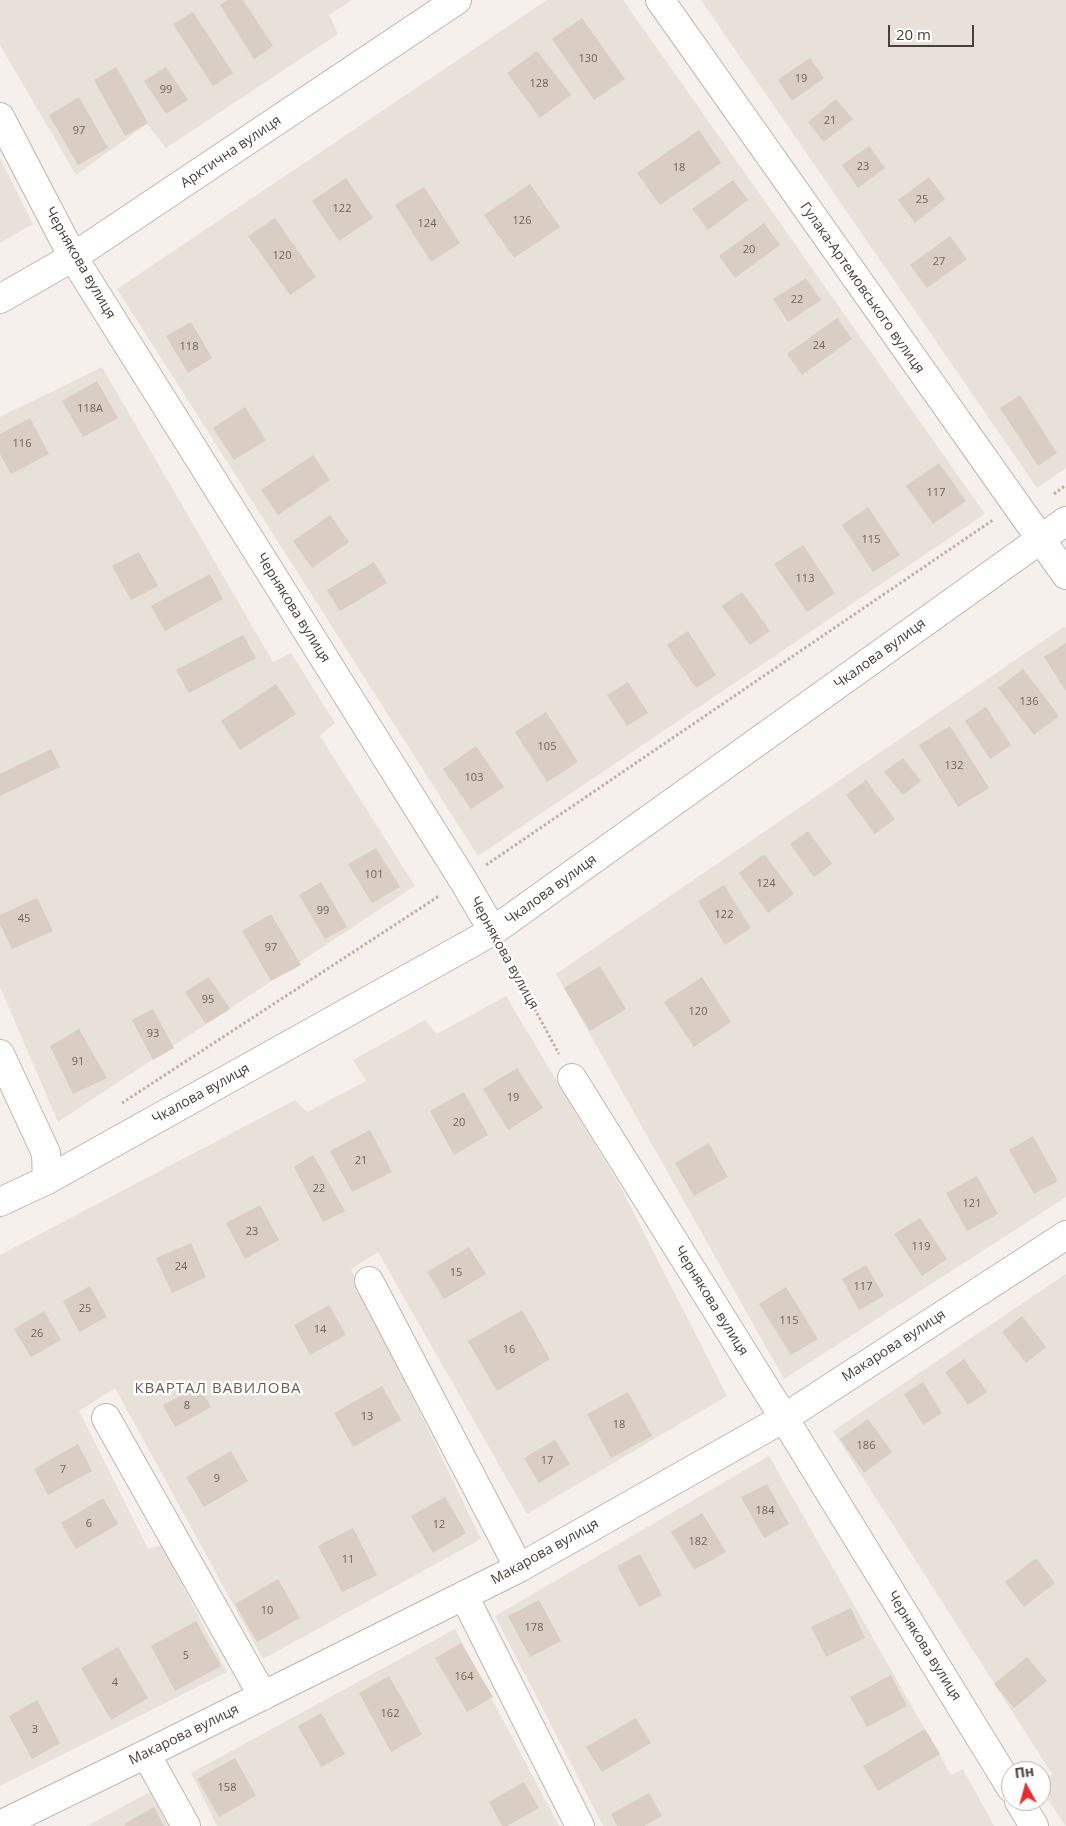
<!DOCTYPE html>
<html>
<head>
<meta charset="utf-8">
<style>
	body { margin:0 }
	#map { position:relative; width:1066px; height:1826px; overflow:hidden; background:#f5f0eb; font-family:"Open Sans",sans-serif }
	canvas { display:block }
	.north { position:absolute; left:1001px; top:1761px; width:50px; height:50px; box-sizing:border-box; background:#fff; border:1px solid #b6b3b0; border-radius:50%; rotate:353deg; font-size:14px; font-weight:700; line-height:20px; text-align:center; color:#494039 }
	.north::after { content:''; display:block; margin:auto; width:18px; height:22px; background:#ef282c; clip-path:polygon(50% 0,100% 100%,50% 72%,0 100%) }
	.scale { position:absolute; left:888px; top:25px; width:86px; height:22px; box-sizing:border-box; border:2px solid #494039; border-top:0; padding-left:6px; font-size:15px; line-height:18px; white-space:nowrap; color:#494039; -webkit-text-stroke:4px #fff; paint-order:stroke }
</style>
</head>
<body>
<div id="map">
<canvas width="1066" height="1826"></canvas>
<div class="north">Пн</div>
<div class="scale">20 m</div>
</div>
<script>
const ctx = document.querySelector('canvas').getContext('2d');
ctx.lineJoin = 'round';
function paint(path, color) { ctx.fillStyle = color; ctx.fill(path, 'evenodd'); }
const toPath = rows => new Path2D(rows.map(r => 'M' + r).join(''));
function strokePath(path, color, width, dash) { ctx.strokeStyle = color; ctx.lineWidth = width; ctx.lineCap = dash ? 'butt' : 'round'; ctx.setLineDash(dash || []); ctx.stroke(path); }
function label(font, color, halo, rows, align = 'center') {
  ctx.font = font + ' "Open Sans",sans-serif'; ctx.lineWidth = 5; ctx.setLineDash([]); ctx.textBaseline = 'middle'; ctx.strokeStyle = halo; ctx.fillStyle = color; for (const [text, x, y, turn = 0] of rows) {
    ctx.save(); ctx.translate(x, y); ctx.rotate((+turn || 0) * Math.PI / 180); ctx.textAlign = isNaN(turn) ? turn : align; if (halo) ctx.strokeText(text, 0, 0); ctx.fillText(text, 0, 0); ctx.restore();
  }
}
const residential = toPath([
	[0,0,352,0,329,15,338,34,166,148,147,124,76,175,0,45],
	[547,0,623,0,985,514,478,856,117,289],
	[701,0,1066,0,1066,468,1037,488],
	[0,158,33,224,0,243],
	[102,367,273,662,291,653,335,723,320,736,415,886,58,1122,0,987,0,417],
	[1065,626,1066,628,1066,1197,784,1379,556,974],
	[506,996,621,1188,727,1396,527,1514,378,1252,351,1269,481,1539,263,1659,115,1388,79,1411,148,1549,162,1545,227,1672,0,1786,0,1255,295,1100,307,1112,366,1081,353,1060,425,1020,437,1034],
	[1066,1274,1066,1826,1041,1790,1041,1782,1052,1774,833,1431],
	[769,1456,951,1775,963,1769,994,1826,603,1826,495,1616],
	[455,1629,559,1826,217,1826,191,1773],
	[150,1792,169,1826,87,1826]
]);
const building = toPath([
	[228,0,243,0,273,46,254,59,220,5],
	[193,12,233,73,213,86,173,24],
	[582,18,625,79,594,100,552,39],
	[537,51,571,95,540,118,507,73],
	[810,58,824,78,792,101,778,80],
	[116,67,148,123,125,136,94,80],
	[166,67,188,100,166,114,144,81],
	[79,97,108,148,78,165,49,115],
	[836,99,853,119,824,142,808,122],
	[699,130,721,163,660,205,637,173],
	[869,146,885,168,858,188,842,165],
	[929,177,945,199,915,223,898,200],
	[346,178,373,218,339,241,312,201],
	[733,180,748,200,708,230,692,209],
	[530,184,560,227,514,258,484,215],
	[424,187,460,243,431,262,395,205],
	[275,218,316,277,290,295,248,236],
	[764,223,780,245,735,278,719,256],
	[950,236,967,259,927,288,910,265],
	[806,278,821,300,788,322,773,299],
	[837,318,852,339,802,375,787,354],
	[191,322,212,358,188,373,166,336],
	[97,381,118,418,83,437,62,401],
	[1020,395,1057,453,1038,466,1000,408],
	[245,407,266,440,234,460,213,428],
	[30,418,49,454,11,474,0,454,0,434],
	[313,455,330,480,278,515,261,490],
	[939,463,966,501,933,524,906,486],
	[868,507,900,555,873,572,842,525],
	[330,515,349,542,312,568,293,541],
	[803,545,835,593,807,612,774,564],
	[139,552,158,586,131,600,112,566],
	[374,562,387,583,340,611,327,590],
	[210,574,223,599,165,631,151,606],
	[742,592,770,631,750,645,722,606],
	[688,631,716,675,696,688,667,645],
	[243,635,256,658,189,693,176,670],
	[1066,643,1066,691,1044,657],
	[1023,669,1059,716,1034,735,998,688],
	[628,682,648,713,627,726,607,695],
	[276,684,296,714,240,750,221,721],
	[986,707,1011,745,990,759,965,721],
	[546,712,578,762,547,782,515,732],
	[950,726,989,788,958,807,919,745],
	[476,746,504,787,471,809,443,769],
	[51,749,60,767,0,796,0,774],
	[903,758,921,781,903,795,884,772],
	[866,780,895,819,875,834,846,795],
	[808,831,832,864,814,877,790,844],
	[376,848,400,887,372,903,348,864],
	[764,854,794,894,768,913,739,873],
	[321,882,347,927,325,939,299,895],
	[724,885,751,928,725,945,698,901],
	[37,898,53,931,12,949,0,924,0,915],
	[271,914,301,965,271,981,242,931],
	[600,966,626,1009,590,1031,564,988],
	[209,977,230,1009,206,1024,185,992],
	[702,977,731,1022,694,1047,664,1002],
	[153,1009,174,1048,153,1060,132,1020],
	[79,1029,107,1078,73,1094,50,1046],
	[517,1068,543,1108,508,1130,483,1089],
	[464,1092,488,1135,454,1155,430,1111],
	[370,1130,392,1172,352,1192,330,1151],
	[1033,1136,1058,1181,1034,1194,1009,1150],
	[709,1143,728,1177,694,1196,675,1163],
	[313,1155,345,1211,323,1222,294,1167],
	[977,1176,998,1214,967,1231,946,1193],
	[260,1205,279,1240,245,1259,226,1223],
	[920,1218,947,1259,922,1276,894,1234],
	[191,1243,206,1277,172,1293,156,1258],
	[469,1247,486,1274,444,1299,427,1272],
	[866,1265,884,1296,859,1310,842,1279],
	[90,1286,107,1317,79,1332,63,1301],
	[786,1287,818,1339,791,1355,759,1304],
	[329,1305,346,1335,310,1355,294,1325],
	[522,1310,550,1359,497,1391,468,1341],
	[44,1311,61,1340,31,1357,14,1329],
	[1022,1316,1046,1347,1026,1363,1002,1332],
	[964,1359,987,1392,968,1405,945,1372],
	[923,1382,942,1413,923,1425,904,1394],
	[199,1386,211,1407,175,1427,163,1405],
	[382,1386,401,1420,353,1447,334,1413],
	[628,1392,652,1436,611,1458,587,1414],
	[868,1419,892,1452,864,1473,840,1439],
	[555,1440,570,1464,539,1483,524,1458],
	[78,1444,92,1471,48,1495,34,1469],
	[231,1451,248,1481,204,1507,186,1477],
	[767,1484,789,1524,764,1538,741,1497],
	[445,1497,466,1533,433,1553,411,1516],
	[103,1498,118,1524,76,1549,61,1523],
	[702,1513,726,1552,694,1570,671,1532],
	[353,1528,377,1575,342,1592,318,1546],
	[640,1554,662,1595,639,1607,617,1566],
	[1036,1558,1055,1583,1024,1607,1005,1582],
	[278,1579,300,1618,257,1642,235,1604],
	[539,1600,561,1641,530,1657,508,1616],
	[851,1608,865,1638,826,1657,811,1627],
	[196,1621,221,1666,175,1691,151,1646],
	[461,1643,493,1697,467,1712,435,1658],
	[118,1647,148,1698,111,1720,81,1668],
	[1027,1657,1047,1681,1014,1708,994,1684],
	[891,1675,907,1706,867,1727,850,1697],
	[389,1676,422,1734,391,1752,359,1693],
	[37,1700,60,1743,32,1759,9,1716],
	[321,1713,345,1754,321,1767,298,1726],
	[636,1718,651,1743,602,1772,586,1747],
	[925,1729,940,1754,878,1791,863,1766],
	[235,1758,256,1796,219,1817,197,1779],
	[524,1782,539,1808,507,1826,502,1826,489,1802],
	[649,1793,662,1816,644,1826,617,1826,611,1814],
	[154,1807,164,1826,125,1826,124,1824]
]);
const path = toPath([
	[1054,494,1066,485],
	[486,865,993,520],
	[506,956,559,1054],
	[122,1103,439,896]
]);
const minor = toPath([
	[660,0,1066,575],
	[0,117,73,257,463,880,493,931],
	[0,299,73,257,457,0],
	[0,1054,46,1153,47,1180],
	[572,1078,784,1418,1011,1788],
	[0,1202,47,1180,493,931,1066,521],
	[369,1281,519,1568],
	[106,1418,263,1696],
	[464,1596,580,1826],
	[146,1754,186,1826],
	[1019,1801,1034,1826],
	[0,1825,146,1754,519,1568,784,1418,1066,1235]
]);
const numberNames = [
	["130",588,59],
	["19",801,79],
	["128",539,84],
	["99",166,90],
	["21",830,121],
	["97",79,131],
	["23",863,167],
	["18",679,168],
	["25",922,200],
	["122",342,209],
	["126",522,221],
	["124",427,224],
	["20",749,250],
	["120",282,256],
	["27",939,262],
	["22",797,300],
	["24",819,346],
	["118",189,347],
	["118А",90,409],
	["116",22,444],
	["117",936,493],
	["115",871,540],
	["113",805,579],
	["136",1029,702],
	["105",547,747],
	["132",954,766],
	["103",474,778],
	["101",374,875],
	["124",766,884],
	["99",323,911],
	["122",724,915],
	["45",24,919],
	["97",271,948],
	["95",208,1000],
	["120",698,1012],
	["93",153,1034],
	["91",78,1062],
	["19",513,1098],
	["20",459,1123],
	["21",361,1161],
	["22",319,1189],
	["121",972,1204],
	["23",252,1232],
	["119",921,1247],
	["24",181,1267],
	["15",456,1273],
	["117",863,1287],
	["25",85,1309],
	["115",789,1321],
	["14",320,1330],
	["26",37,1334],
	["16",509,1350],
	["8",187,1406],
	["13",367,1417],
	["18",619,1425],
	["186",866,1446],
	["17",547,1461],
	["7",63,1470],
	["9",217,1479],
	["184",765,1511],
	["6",89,1524],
	["12",439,1525],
	["182",698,1542],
	["11",348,1560],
	["10",267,1611],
	["178",534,1628],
	["5",186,1656],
	["164",464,1677],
	["4",115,1683],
	["162",390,1714],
	["3",35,1730],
	["158",227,1788]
];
const streetNames = [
	["Арктична вулиця",231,152,-34],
	["Чернякова вулиця",80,263,60],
	["Гулака-Артемовського вулиця",862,288,55],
	["Чернякова вулиця",293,608,58],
	["Чкалова вулиця",880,654,-36],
	["Чкалова вулиця",551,890,-36],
	["Чернякова вулиця",504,953,61],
	["Чкалова вулиця",201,1094,-29],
	["Чернякова вулиця",711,1301,58],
	["Макарова вулиця",894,1346,-33],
	["Макарова вулиця",545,1552,-29],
	["Чернякова вулиця",924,1646,58],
	["Макарова вулиця",184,1735,-26]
];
const neighbourhoodNames = [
	["КВАРТАЛ ВАВИЛОВА",218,1389]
];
paint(residential, '#e8e1d9');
paint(building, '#d9cdc4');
strokePath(minor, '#c0b6ae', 30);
strokePath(path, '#c1b0a0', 3, [2.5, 2.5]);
strokePath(minor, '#fff', 28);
label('11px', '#6d635c', null, numberNames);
label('14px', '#494039', '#fff', streetNames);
ctx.letterSpacing = '1px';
label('15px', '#6b5c51', '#fff', neighbourhoodNames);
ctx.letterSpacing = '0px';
</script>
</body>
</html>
